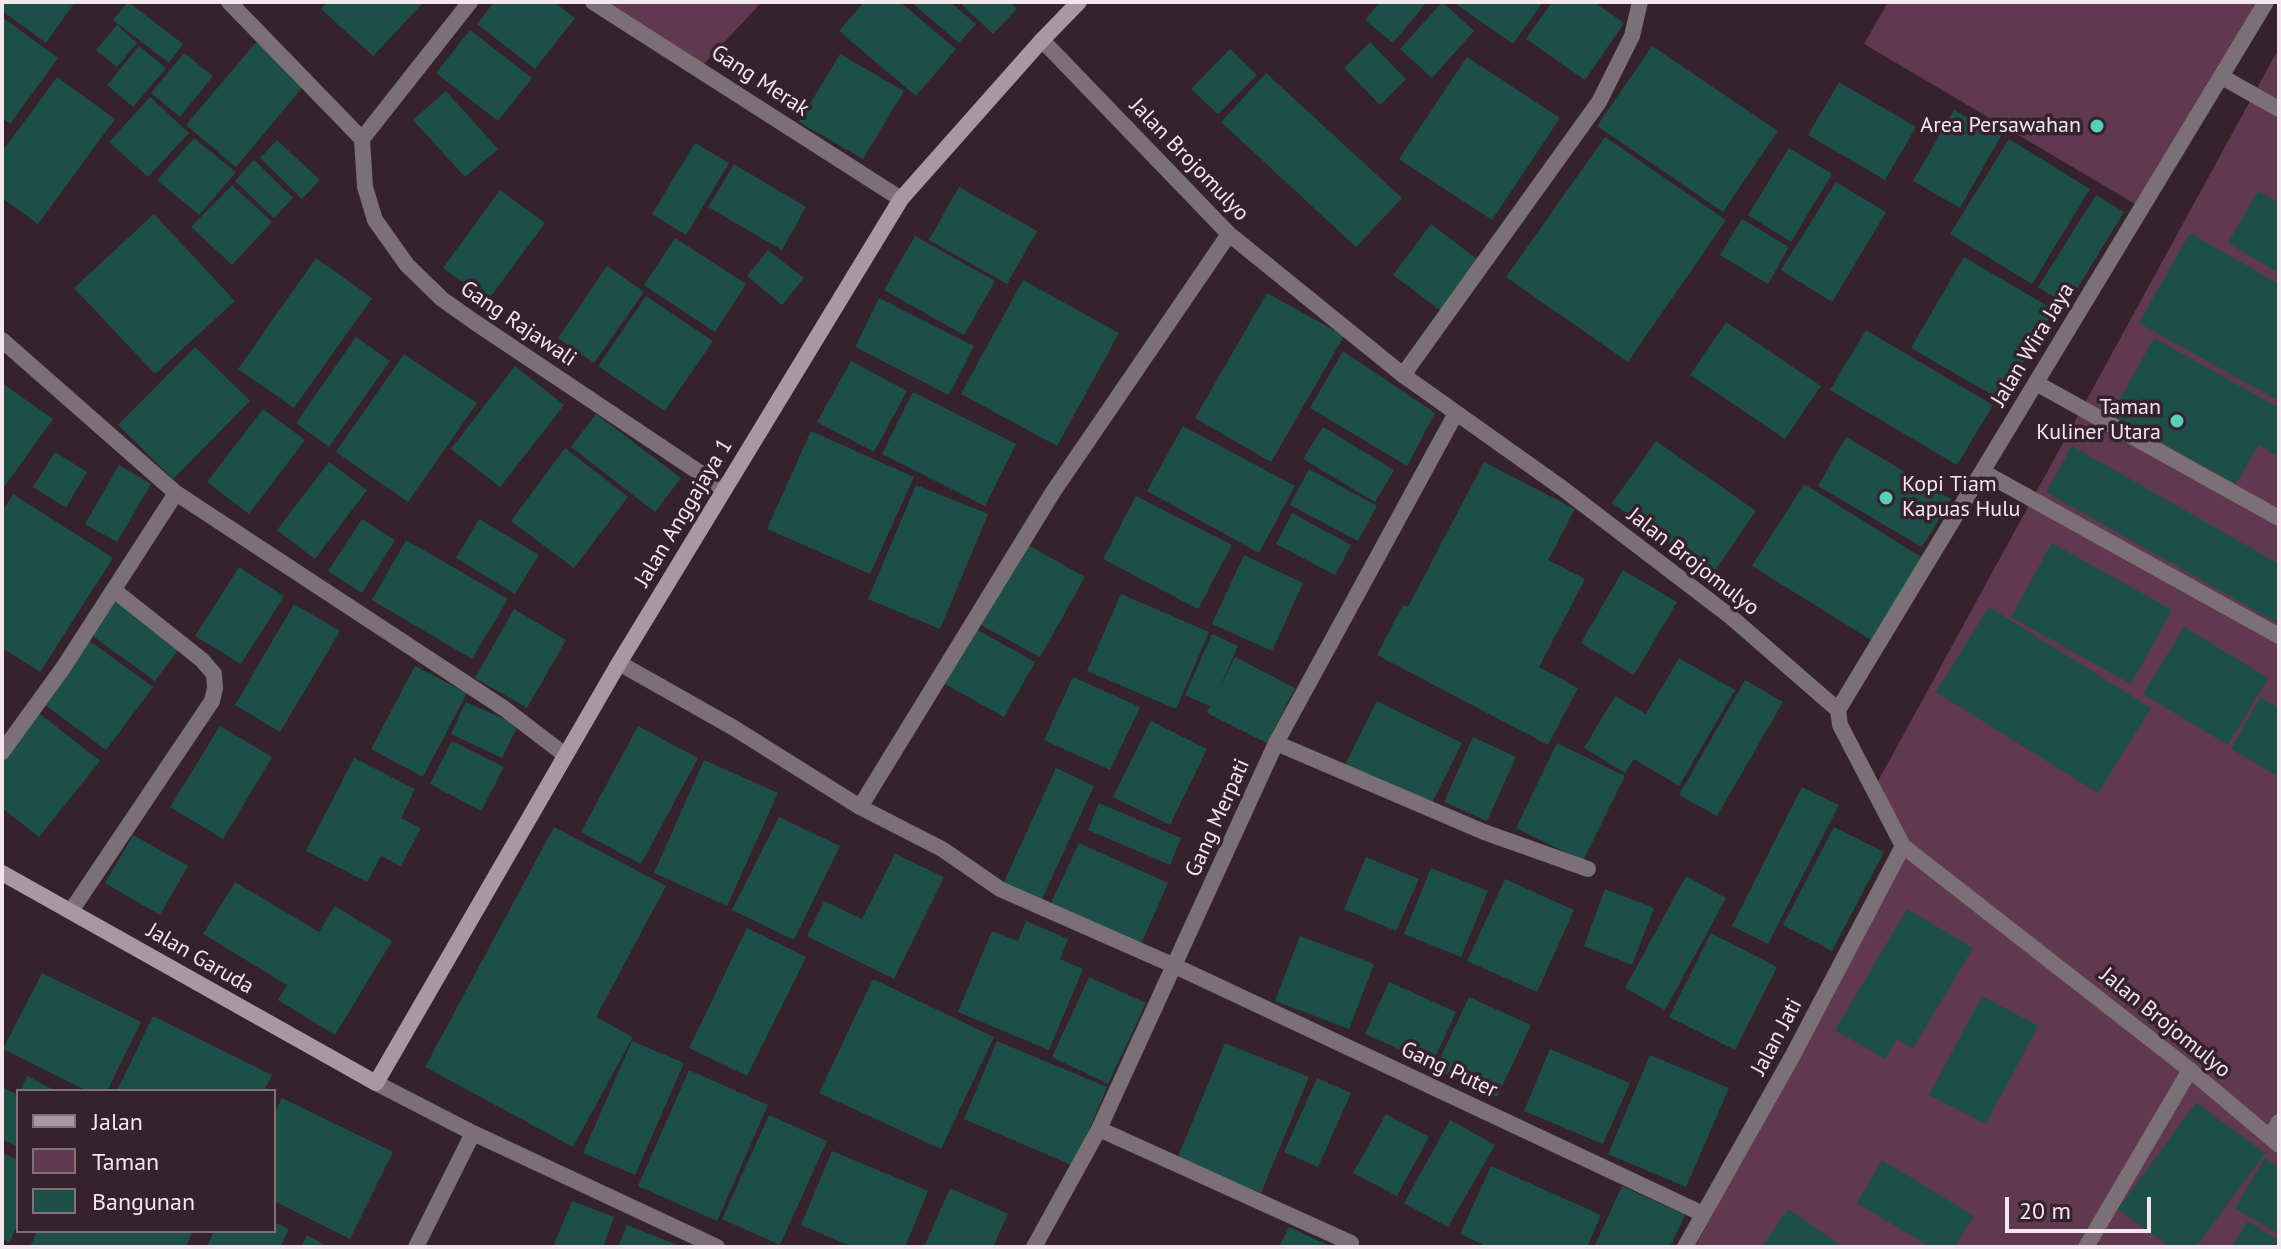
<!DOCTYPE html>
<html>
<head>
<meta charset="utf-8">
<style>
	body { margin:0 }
	#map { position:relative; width:2281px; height:1249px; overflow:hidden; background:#35222d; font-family:"PT Sans",sans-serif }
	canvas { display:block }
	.frame { position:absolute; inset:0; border:4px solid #f3e6ed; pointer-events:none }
	.legend { position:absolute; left:16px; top:1089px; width:260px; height:144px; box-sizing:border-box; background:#35222d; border:2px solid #81707a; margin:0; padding:10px 14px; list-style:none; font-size:24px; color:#f3e6ed }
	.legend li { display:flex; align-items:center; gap:16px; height:40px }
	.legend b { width:40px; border:2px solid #81707a }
	.scale { position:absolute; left:2005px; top:1197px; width:146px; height:36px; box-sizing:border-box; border:4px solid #f3e6ed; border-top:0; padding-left:10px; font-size:24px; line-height:28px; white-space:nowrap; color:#f3e6ed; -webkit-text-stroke:6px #35222d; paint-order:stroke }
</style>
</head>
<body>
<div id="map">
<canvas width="2281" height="1249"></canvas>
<div class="frame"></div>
<ul class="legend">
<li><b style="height:10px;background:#a898a0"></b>Jalan</li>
<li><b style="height:22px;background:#60384f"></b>Taman</li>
<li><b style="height:22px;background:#1c4f48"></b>Bangunan</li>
</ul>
<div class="scale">20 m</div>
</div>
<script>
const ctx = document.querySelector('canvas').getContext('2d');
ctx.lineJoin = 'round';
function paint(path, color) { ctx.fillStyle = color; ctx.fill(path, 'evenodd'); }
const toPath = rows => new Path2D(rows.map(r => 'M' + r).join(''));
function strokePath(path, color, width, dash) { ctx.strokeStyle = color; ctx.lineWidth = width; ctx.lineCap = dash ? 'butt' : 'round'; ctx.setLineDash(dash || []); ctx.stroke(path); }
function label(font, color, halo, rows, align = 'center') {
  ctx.font = font + ' "PT Sans",sans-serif'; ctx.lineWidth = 7; ctx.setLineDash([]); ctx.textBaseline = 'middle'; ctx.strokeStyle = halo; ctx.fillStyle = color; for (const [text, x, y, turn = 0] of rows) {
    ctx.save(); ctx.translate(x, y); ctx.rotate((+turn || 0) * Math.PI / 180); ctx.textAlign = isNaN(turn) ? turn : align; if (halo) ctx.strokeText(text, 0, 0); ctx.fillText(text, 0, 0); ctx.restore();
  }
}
const green = toPath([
	[593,2,762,2,700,68],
	[1888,2,2263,2,2142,208,1864,44],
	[2279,48,2279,1247,1695,1247,1907,849,1871,794]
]);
const building = toPath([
	[2,2,75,2,46,43,2,11],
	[128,2,183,44,169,63,113,20],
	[327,2,424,2,373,56,321,9],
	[494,2,554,2,575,18,535,69,477,24],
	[864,2,900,2,956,49,916,96,839,31],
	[911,2,950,2,976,24,959,43],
	[959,2,1010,2,1017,9,993,34],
	[1380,2,1427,2,1393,43,1365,20],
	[1442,2,1474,31,1432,78,1400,49],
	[1453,2,1543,2,1513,44],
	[1552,2,1594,2,1624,23,1585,80,1526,39],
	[2,17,58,58,10,124,2,118],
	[117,25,137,43,117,67,96,50],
	[470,30,532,78,498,121,436,73],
	[257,41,306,83,236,167,186,125],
	[1370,42,1406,79,1380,105,1344,68],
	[139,46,166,68,133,107,107,85],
	[1652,46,1778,131,1723,212,1597,126],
	[1230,49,1257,75,1218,114,1191,89],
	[184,53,213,76,180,117,151,93],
	[840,54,904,91,863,159,799,122],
	[1467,57,1560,118,1492,220,1399,159],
	[1266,73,1402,198,1356,247,1221,122],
	[57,77,115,119,38,224,2,198,2,152],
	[1839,82,1916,127,1885,180,1808,135],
	[446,91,498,149,465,177,413,120],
	[150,97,189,133,148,177,109,142],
	[1954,110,2001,136,1960,208,1913,181],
	[1605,137,1726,220,1628,362,1506,277],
	[194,138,236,172,199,215,157,180],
	[2009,139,2090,189,2032,284,1950,234],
	[277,140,320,180,302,199,260,158],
	[695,143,729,163,686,235,652,214],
	[1789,148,1832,174,1791,242,1748,215],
	[254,160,293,198,274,218,235,181],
	[734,164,806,207,782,250,708,207],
	[1836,182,1886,212,1832,302,1781,270],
	[232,185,272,222,232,265,191,227],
	[959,187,1037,231,1007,284,929,240],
	[500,190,545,223,488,300,443,268],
	[2258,191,2279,203,2279,273,2228,243],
	[2096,195,2124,212,2067,305,2038,287],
	[154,214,235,301,155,374,74,288],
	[1742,219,1789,247,1768,284,1720,255],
	[1431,224,1482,263,1444,313,1393,275],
	[2190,233,2279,284,2279,401,2139,323],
	[915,236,995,281,964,335,884,290],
	[675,238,746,284,715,332,644,285],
	[768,250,804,278,782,305,747,276],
	[1964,257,2054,310,2001,400,1911,348],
	[316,258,372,298,294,408,238,369],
	[607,266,644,292,594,363,558,338],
	[1023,280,1119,333,1057,446,961,394],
	[1267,293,1344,336,1271,462,1195,418],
	[646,296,713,341,665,411,598,366],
	[879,298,974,346,949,395,855,347],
	[1726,322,1821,386,1785,439,1690,375],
	[1866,330,1993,405,1957,465,1830,390],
	[356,337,390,361,329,447,296,423],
	[2154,338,2279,408,2277,456,2258,445,2236,484,2111,415],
	[195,347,250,401,173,479,118,425],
	[1343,351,1435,413,1407,466,1310,408],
	[404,354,477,403,408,502,336,452],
	[851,361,907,391,874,452,817,422],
	[515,366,564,405,500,487,451,449],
	[2,383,53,419,2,490],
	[913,392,1016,444,985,506,882,454],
	[263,409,305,440,249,514,207,482],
	[596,414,681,478,655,512,571,447],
	[1183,426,1295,486,1259,553,1147,491],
	[1323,427,1394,470,1375,502,1303,459],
	[811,431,914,477,870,574,767,529],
	[1846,437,1951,499,1922,547,1818,486],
	[1656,441,1756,511,1713,573,1612,503],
	[2072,446,2279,564,2279,624,2046,492],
	[565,448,628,497,574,568,511,521],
	[55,452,87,472,66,508,33,487],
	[329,462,367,490,315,559,277,530],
	[1484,462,1575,509,1548,560,1585,579,1539,667,1578,688,1548,745,1377,655,1403,605,1408,607],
	[119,465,151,484,117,542,85,524],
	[1309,469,1377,506,1358,541,1290,505],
	[1804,484,1923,558,1871,640,1752,566],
	[916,485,988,514,940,629,868,599],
	[13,494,113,558,40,672,2,648,2,512],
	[1136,496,1232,545,1198,609,1103,559],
	[1292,513,1351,545,1335,575,1276,544],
	[362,519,395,540,362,593,328,571],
	[479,519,539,555,515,594,456,558],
	[406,540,508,599,472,659,372,600],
	[2052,543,2172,610,2131,684,2011,617],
	[1026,544,1085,577,1040,657,981,625],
	[1244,555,1303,583,1272,651,1212,624],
	[239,567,284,596,241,664,195,636],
	[1623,570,1677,602,1634,675,1581,643],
	[1121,594,1209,632,1176,709,1087,671],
	[117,600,181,646,155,681,91,635],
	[294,604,340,631,280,732,235,705],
	[1989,607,2151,708,2098,793,1936,692],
	[514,609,566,640,527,708,475,678],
	[2184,627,2268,678,2228,745,2143,694],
	[976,629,1035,662,1004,717,945,684],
	[1212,634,1238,646,1219,689,1235,657,1295,688,1267,743,1207,713,1210,706,1185,695],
	[87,639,153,687,106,750,41,702],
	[1679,658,1735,690,1679,786,1634,759,1625,773,1584,748,1615,696,1646,714],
	[415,666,467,693,423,777,371,749],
	[1073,677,1140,707,1110,770,1044,740],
	[1745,680,1783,702,1717,816,1679,795],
	[2260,697,2279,708,2279,777,2231,749],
	[1377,701,1462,743,1430,807,1345,765],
	[466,702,518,725,502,758,451,734],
	[39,713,100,761,39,837,2,808,2,760],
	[1151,721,1207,749,1170,825,1113,797],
	[220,726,272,757,223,839,170,807],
	[638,726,698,758,641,864,581,832],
	[1473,737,1516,757,1487,821,1444,802],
	[452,741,504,767,481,811,430,784],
	[1557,743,1625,776,1583,861,1516,828],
	[354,758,415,789,401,818,421,828,401,866,381,856,367,882,306,851],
	[704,760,778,793,727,906,654,873],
	[1056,768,1094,786,1041,901,1003,884],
	[1802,787,1839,805,1768,944,1732,926],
	[1099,803,1181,838,1170,865,1088,830],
	[779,817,840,846,794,940,732,910],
	[554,827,666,886,596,1017,633,1037,573,1147,425,1067],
	[1834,827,1884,852,1832,951,1783,925],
	[133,835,188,866,160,915,105,883],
	[1079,843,1168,883,1141,944,1051,903],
	[895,854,944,877,894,979,807,936,824,901,862,919],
	[1366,857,1419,879,1396,931,1344,909],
	[1431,868,1488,891,1461,957,1404,934],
	[1686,876,1726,898,1665,1010,1625,988],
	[1505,879,1574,910,1537,992,1467,961],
	[235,882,319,932,335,906,392,941,335,1035,278,1000,287,985,203,934],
	[1605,889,1654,908,1632,965,1584,946],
	[1907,909,1973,948,1913,1048,1897,1039,1885,1059,1835,1030],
	[1026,921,1068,939,1060,959,1083,969,1049,1050,958,1012,992,931,1018,941],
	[747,928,806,957,747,1076,689,1048],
	[1711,933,1777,967,1735,1050,1669,1017],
	[1300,936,1374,964,1349,1029,1275,1001],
	[42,973,141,1022,107,1091,87,1091,3,1049],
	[1089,977,1146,1003,1108,1084,1052,1057],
	[873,979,994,1037,941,1149,819,1093],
	[1389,982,1456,1012,1432,1064,1365,1034],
	[1982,996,2038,1026,1986,1124,1929,1095],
	[1469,997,1531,1025,1497,1097,1435,1069],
	[153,1016,272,1075,264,1091,117,1091],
	[632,1041,684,1063,635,1175,583,1153],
	[997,1041,1107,1087,1074,1166,964,1119],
	[1225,1043,1309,1077,1261,1193,1177,1159],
	[1550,1049,1630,1083,1603,1144,1524,1111],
	[1650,1055,1729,1088,1686,1187,1608,1154],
	[689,1070,768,1105,717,1221,638,1186],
	[27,1076,56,1091,20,1091],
	[1317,1078,1351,1093,1318,1167,1284,1152],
	[2,1087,18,1095,18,1147,2,1139],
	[282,1098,393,1152,350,1239,274,1201,274,1114],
	[2196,1103,2265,1153,2196,1247,2170,1247,2118,1209],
	[1386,1114,1429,1137,1397,1196,1353,1173],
	[769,1115,827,1141,780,1245,722,1219],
	[1450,1120,1495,1145,1448,1227,1404,1203],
	[832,1151,928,1191,905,1247,852,1247,801,1225],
	[2,1153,18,1160,18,1224,9,1243,2,1239],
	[2265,1158,2279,1167,2279,1234,2235,1208],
	[1882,1160,1974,1216,1955,1247,1930,1247,1857,1203],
	[1491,1166,1601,1215,1587,1247,1488,1247,1460,1234],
	[1622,1186,1685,1215,1670,1247,1594,1247],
	[950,1188,1008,1214,993,1247,924,1247],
	[572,1201,614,1217,603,1247,553,1247],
	[1788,1209,1843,1247,1762,1247],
	[2248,1221,2279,1241,2279,1247,2231,1247],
	[274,1222,289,1229,280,1247,207,1247,214,1231,274,1231],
	[627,1225,682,1247,618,1247],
	[1289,1227,1332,1247,1279,1247],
	[37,1231,193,1231,186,1247,30,1247],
	[307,1235,329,1247,301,1247]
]);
const lane = toPath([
	[1403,375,1599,102,1632,36,1640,2]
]);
const street = toPath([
	[229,2,362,139],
	[593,2,901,199],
	[1042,40,1229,234,1403,375,1562,488,1731,617,1838,710,1840,725,1903,846,2190,1070,2279,1145],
	[2222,77,2279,109],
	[362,139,365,187,375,220,407,265,442,299,473,321,724,489],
	[362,139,470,2],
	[2,340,176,493,505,709,565,755],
	[2036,383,2279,518],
	[1983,472,2279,636],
	[619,663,734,728,860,807,942,849,1000,889,1175,966,1703,1214],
	[1838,710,2266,2],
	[1276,743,1484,832,1588,869],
	[2,752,63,668,176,493],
	[860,807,1053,492,1229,234],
	[71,911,212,701,215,688,214,674,202,660,115,591],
	[376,1083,473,1133,717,1247],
	[1099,1129,1351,1243],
	[2270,1137,2279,1122],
	[416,1247,473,1133],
	[1034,1247,1099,1129,1276,743,1456,413],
	[1685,1247,1793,1055,1903,846],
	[2086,1247,2190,1070]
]);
const secondary = toPath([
	[2,873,376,1083,619,663,901,199,1042,40,1079,2]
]);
const markers = [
	[2097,126,8,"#5acebd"],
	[2177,421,8,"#5acebd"],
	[1886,498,8,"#5acebd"]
];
const streetNames = [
	["Gang Merak",760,81,33],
	["Jalan Brojomulyo",1189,160,46],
	["Gang Rajawali",518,324,34],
	["Jalan Wira Jaya",2033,345,-59],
	["Jalan Anggajaya 1",684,513,-59],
	["Jalan Brojomulyo",1693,562,38],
	["Gang Merpati",1218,818,-66],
	["Jalan Garuda",200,959,30],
	["Jalan Brojomulyo",2165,1023,39],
	["Jalan Jati",1777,1037,-62],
	["Gang Puter",1449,1070,25]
];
const poiNames = [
	["Area Persawahan",2081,126],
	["Taman",2161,408],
	["Kuliner Utara",2161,433],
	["Kopi Tiam",1902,485,"left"],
	["Kapuas Hulu",1902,510,"left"]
];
paint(green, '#60384f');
paint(building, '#1c4f48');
strokePath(lane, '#7a7075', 16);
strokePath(street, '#7a7075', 16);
strokePath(secondary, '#a898a0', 16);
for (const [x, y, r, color] of markers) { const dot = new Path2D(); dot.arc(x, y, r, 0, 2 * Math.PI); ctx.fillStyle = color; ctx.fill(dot); strokePath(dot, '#35222d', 3); }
label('22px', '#f3e6ed', '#35222d', streetNames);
label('22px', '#f3e6ed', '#35222d', poiNames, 'right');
</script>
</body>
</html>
